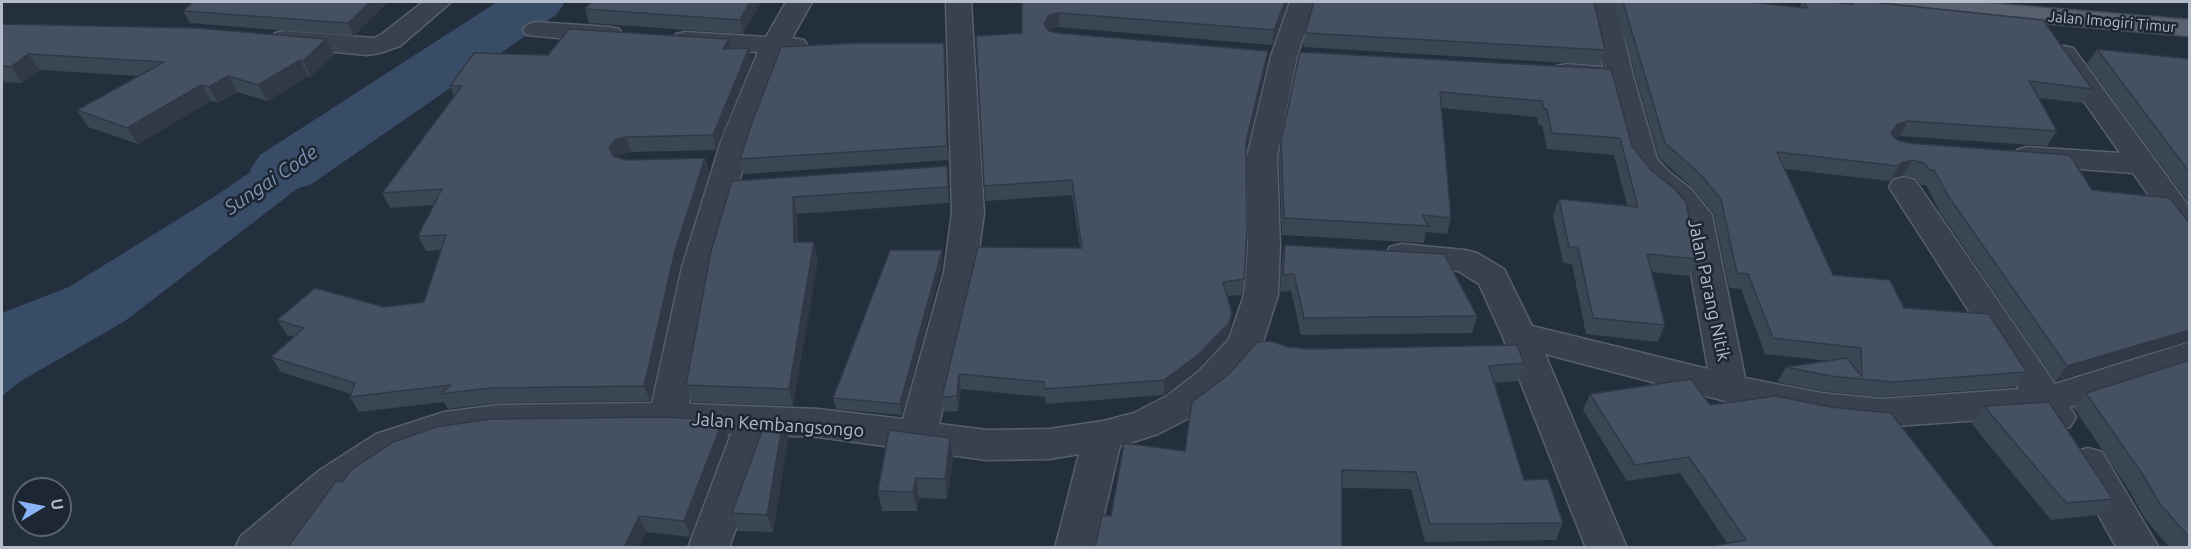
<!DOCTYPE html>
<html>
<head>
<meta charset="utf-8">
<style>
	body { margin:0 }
	#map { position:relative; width:2191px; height:549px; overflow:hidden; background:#242f3e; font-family:Ubuntu,sans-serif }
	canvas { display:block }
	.frame { position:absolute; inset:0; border:3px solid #b4bcc9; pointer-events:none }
	.north { position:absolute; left:12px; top:477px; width:60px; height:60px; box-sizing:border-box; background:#1d2633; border:2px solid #59626f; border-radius:50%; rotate:80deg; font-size:16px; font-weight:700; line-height:24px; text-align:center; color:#b4bcc9 }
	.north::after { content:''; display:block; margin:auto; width:21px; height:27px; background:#8ab4f8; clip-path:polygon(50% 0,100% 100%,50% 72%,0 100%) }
</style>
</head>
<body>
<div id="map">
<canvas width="2191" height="549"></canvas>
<div class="frame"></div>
<div class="north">U</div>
</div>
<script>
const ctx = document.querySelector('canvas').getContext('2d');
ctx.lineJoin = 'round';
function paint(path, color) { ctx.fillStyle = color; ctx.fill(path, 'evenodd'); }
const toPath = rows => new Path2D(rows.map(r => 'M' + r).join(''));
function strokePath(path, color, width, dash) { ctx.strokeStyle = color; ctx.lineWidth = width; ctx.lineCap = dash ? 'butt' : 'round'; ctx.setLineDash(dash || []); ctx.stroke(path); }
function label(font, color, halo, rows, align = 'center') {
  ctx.font = font + ' Ubuntu,sans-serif'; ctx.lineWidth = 5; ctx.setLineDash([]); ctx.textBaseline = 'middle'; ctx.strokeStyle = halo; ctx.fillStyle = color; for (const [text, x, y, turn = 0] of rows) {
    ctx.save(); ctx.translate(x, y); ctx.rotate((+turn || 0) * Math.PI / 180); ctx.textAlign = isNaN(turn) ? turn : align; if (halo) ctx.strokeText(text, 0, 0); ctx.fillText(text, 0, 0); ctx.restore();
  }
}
const water = toPath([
	[363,95,380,125,125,321,21,381,2,396,2,313,69,287,217,195]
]);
const river = toPath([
	[497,2,565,2,557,14,310,185,285,191,260,185,250,170,260,155,497,2]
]);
const minor = toPath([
	[423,2,451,2,400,46,380,53,367,55,284,47,275,45,271,39,275,33,284,31,374,38,382,34,423,2],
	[786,2,812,2,792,38,804,40,808,46,804,52,784,53,752,138,714,267,689,404,818,409,903,419,944,272,952,213,946,2,971,2,984,213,976,272,939,424,987,430,1049,429,1103,421,1134,413,1167,396,1199,371,1229,339,1244,295,1248,247,1247,157,1271,56,1290,2,1315,2,1297,56,1277,157,1280,247,1278,295,1262,345,1225,391,1193,416,1158,434,1120,446,1096,548,1055,548,1079,454,1049,459,987,460,818,437,769,435,729,548,688,548,731,434,668,431,498,433,445,441,402,456,348,492,284,548,235,548,241,536,320,470,376,434,444,412,498,405,652,403,682,267,722,138,758,52,685,48,676,46,672,40,676,34,685,32,766,37,786,2],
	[1589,2,1615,2,1633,76,1657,159,1669,172,1691,189,1712,215,1745,378,1821,393,1882,399,2019,389,1889,187,1893,180,1904,177,1915,180,2055,384,2190,342,2190,368,2070,407,2076,417,2070,427,2057,431,2044,427,2036,416,1882,427,1821,421,1729,402,1545,354,1627,548,1586,548,1502,335,1479,284,1458,271,1390,263,1385,255,1390,247,1401,244,1465,250,1477,253,1504,269,1532,326,1708,369,1681,217,1669,203,1647,186,1628,161,1607,83,1567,80,1557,78,1553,72,1557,66,1567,64,1603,67,1589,2],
	[536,22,610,27,619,29,623,35,619,41,610,43,527,35,523,30,527,25,536,22],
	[2064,46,2073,48,2190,208,2190,241,2179,238,2133,173,2027,165,2017,162,2012,156,2017,150,2027,147,2120,153,2051,54,2055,48,2064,46],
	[2088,448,2102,452,2159,548,2117,548,2069,463,2074,452,2088,448]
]);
const major = toPath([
	[1879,2,1973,2,2190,20,2190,36,1892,10,1883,7,1879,2]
]);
const wall = toPath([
	[193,2,388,2,353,36,190,23,183,11],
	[761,2,743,34,589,23,585,9],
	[1022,2,1288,2,1272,45,1059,27,1050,29,1049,30,1058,33,1266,65,1246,150,1244,279,1242,295,1227,296,1232,313,1230,328,1227,338,1197,369,1164,395,1046,404,1045,397,961,389,958,411,944,412,942,397,978,247,1080,248,1072,195,986,201,984,186,1022,33],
	[1614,2,1747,2,1800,7,1802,2,1829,2,1849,4,1850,2,1871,2,2092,89,2082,103,2039,98,2057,131,2047,146,1900,136,1895,137,1898,140,2092,190,2190,224,2190,341,2055,381,1940,212,1926,185,1921,185,1916,178,1903,175,1892,178,1890,181,1785,169,1833,275,1904,308,2027,372,2015,387,1882,397,1821,391,1777,382,1786,367,1830,361,1765,354,1741,289,1729,288,1714,214,1693,188,1659,158],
	[2,24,326,39,334,55,311,77,308,76,268,101,237,92,218,103,211,101,138,144,88,127,77,110,139,76,40,70,22,83,5,82,2,85],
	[1305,33,1605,50,1600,65,1303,47],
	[729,39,731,49,752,62,716,150,631,152,619,155,618,157,626,160,705,158,709,172,680,266,650,401,498,403,448,409,444,402,359,412,350,397,351,394,281,372,271,357,294,337,287,335,277,320,424,302,441,250,426,251,418,236,434,205,390,208,382,193,454,96,450,86,548,55],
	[2097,49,2190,59,2190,204,2087,64],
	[1300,52,1611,69,1632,146,1697,259,1689,276,1651,272,1665,325,1658,342,1586,334,1572,264,1563,263,1553,215,1559,199,1627,205,1614,155,1547,149,1542,125,1539,125,1537,117,1441,108,1451,218,1447,234,1426,232,1424,243,1282,235,1279,157,1281,141],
	[946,56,949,160,744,174,740,159],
	[947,166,949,203,797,214,798,242,818,259,793,406,692,402,686,385,732,181],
	[1285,245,1477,316,1472,333,1301,335,1291,291,1280,292,1282,261],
	[943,261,902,415,836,409,833,398],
	[1289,347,1524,363,1518,381,1494,383,1524,480,1563,523,1556,540,1425,542,1411,489,1342,488,1111,516,1185,451],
	[2190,360,2190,548,2170,548,2145,519,2129,490,2074,408,2086,393],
	[1590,394,1710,405,1996,548,1727,543,1680,473,1627,481,1583,410],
	[1984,406,2113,499,2098,515,2051,520,1971,423],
	[723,420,728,436,690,537,646,532,639,548,287,548,342,482],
	[783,421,788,438,773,532,738,531,732,513],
	[950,438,953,458,947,499,919,498,917,511,882,511,878,491]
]);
const shadedWall = toPath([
	[370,2,388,2,353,36,348,23],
	[750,2,761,2,743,34,740,20],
	[1285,2,1288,2,1272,45,1274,30],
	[1059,13,1059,27,1050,29,1044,38,1044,24,1049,15],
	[326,39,334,55,311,77,303,61],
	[729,39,732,54,723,49],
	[944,43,946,56,949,160,947,146],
	[749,48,752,62,716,150,713,135],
	[1268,51,1266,65,1245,157,1246,142],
	[28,54,40,70,22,83,11,67],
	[300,60,308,76,268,101,258,85],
	[228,76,237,92,218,103,209,87],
	[2,77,5,82,2,85],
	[201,85,211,101,138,144,127,128],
	[1908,121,1900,136,1888,140,1896,125],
	[626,137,631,152,619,155,614,162,609,147,615,140],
	[705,158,709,172,680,266,650,401,644,386,675,251],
	[1912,160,1903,175,1892,178,1890,181,1901,163],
	[947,166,949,182,949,203,948,187],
	[793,197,797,214,798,259,794,242],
	[814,242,818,259,793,406,789,389],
	[942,250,943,261,902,415,900,404],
	[1232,313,1230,328,1227,338,1197,369,1164,395,1164,380],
	[2190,330,2190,341,2055,381,2067,366],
	[959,374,961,389,958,411,957,396],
	[723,420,728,436,690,537,684,521],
	[783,421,788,438,773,532,767,515],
	[950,438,953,458,947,499,945,479],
	[916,478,919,498,917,511,913,492],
	[639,516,646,532,639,548,624,548]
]);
const building = toPath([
	[193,2,370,2,348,23,183,11,193,2],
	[591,2,750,2,740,20,585,9,591,2],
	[1022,2,1285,2,1274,30,1059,13,1049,15,1044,24,1049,31,1058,33,1268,51,1246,142,1247,232,1244,279,1223,282,1232,313,1229,323,1199,354,1164,380,1045,389,1044,382,959,374,957,396,942,397,978,247,1082,248,1072,180,984,186,976,36,1022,33,1022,2],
	[1314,2,1594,2,1605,50,1305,33,1314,2],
	[1623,2,1747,2,1807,8,1805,2,1829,2,1853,4,1851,2,1871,2,2043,20,2092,89,2029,81,2057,131,1908,121,1896,125,1891,134,1898,140,1908,143,2070,155,2092,190,2170,198,2190,224,2190,330,2067,366,1949,197,1934,170,1930,170,1924,163,1912,160,1901,163,1898,166,1777,152,1833,275,1890,280,1904,308,1989,314,2027,372,1892,382,1831,376,1786,367,1847,358,1862,377,1861,348,1773,338,1748,274,1737,273,1721,199,1699,173,1665,143,1623,2],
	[2,24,196,28,326,39,303,61,300,60,258,85,228,76,209,87,201,85,127,128,77,110,164,62,28,54,11,67,2,66,2,24],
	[569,29,729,39,723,49,749,48,713,135,626,137,615,140,609,147,613,156,626,160,705,158,675,251,644,386,490,388,440,394,451,385,350,397,355,383,271,357,304,328,277,320,315,288,384,307,424,302,446,235,418,236,442,189,382,193,462,86,450,86,474,53,548,55,569,29],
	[854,43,944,43,947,146,740,159,751,125,781,47,854,43],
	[2097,49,2190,59,2190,173,2097,49],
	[1300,52,1611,69,1632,146,1652,171,1674,188,1686,202,1697,259,1647,254,1665,325,1593,318,1578,248,1569,247,1559,199,1638,207,1620,138,1552,133,1547,109,1544,109,1542,101,1440,92,1451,218,1422,215,1428,226,1284,218,1281,141,1300,52],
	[947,166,948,187,793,197,794,242,814,242,789,389,686,385,711,251,732,181,947,166],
	[1285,245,1444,254,1477,316,1304,318,1294,274,1283,275,1285,245],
	[890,250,942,250,900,404,833,398,890,250],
	[1270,341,1289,347,1311,349,1517,345,1524,363,1489,366,1524,480,1548,479,1563,523,1430,524,1416,472,1342,470,1342,548,1095,548,1102,515,1111,516,1124,443,1185,451,1192,402,1228,375,1257,342,1270,341],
	[2190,360,2190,538,2160,504,2143,475,2086,393,2190,360],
	[1691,379,1710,405,1776,396,1831,407,1891,413,1996,548,1701,548,1746,540,1689,457,1635,465,1590,394,1691,379],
	[2049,402,2113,499,2066,503,1984,406,2049,402],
	[662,417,723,420,684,521,639,516,624,548,287,548,336,481,342,482,352,469,393,442,436,427,490,419,662,417],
	[766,420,783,421,767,515,732,513,766,420],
	[889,430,950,438,945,479,916,478,913,492,878,491,889,430]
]);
const farStreetnames = [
	["Jalan Imogiri Timur",2112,22,5]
];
const streetNames = [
	["Jalan Parang Nitik",1709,290,78],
	["Jalan Kembangsongo",778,425,4]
];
const waterNames = [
	["Sungai Code",271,180,-34]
];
paint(water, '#394c67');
paint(river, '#394c67');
strokePath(minor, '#565f6c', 3);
strokePath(major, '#414a57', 3);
paint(minor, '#38414e');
paint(major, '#56606e');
paint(wall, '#3b4654');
paint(shadedWall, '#303945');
paint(building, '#455162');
strokePath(building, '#303945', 1.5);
label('15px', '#b4bcc9', '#1d2633', farStreetnames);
label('18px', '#b4bcc9', '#1d2633', streetNames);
label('italic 20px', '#7c92b1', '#1d2633', waterNames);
</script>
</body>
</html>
